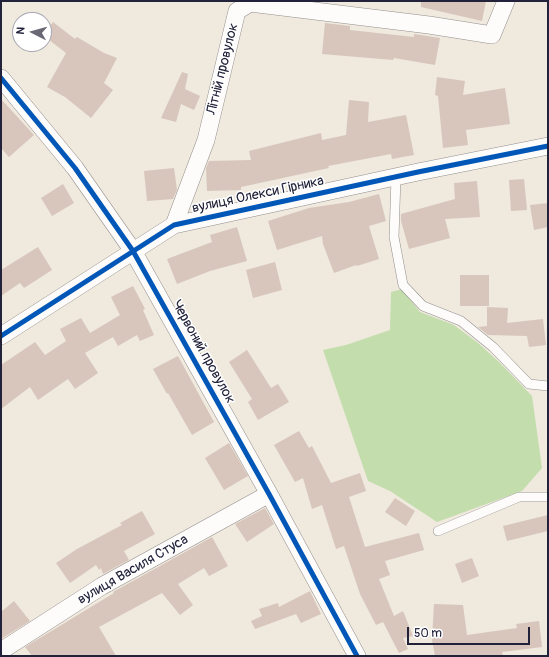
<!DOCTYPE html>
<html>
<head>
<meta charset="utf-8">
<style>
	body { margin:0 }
	#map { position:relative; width:549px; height:657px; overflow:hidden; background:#efe9de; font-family:Pangolin,sans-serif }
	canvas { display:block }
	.frame { position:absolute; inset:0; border:2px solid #22223b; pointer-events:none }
	.north { position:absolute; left:12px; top:12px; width:40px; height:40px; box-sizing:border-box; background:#fff; border:1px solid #a7a7b1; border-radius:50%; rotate:276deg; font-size:11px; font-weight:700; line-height:16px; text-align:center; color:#22223b }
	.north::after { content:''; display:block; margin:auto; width:14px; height:18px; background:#6a6874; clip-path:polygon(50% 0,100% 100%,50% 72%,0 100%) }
	.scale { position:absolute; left:407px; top:627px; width:123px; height:18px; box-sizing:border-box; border:2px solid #22223b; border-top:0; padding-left:5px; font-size:12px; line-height:14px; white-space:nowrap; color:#22223b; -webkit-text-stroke:3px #fff; paint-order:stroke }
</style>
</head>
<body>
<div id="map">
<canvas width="549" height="657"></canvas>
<div class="frame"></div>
<div class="north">N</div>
<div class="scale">50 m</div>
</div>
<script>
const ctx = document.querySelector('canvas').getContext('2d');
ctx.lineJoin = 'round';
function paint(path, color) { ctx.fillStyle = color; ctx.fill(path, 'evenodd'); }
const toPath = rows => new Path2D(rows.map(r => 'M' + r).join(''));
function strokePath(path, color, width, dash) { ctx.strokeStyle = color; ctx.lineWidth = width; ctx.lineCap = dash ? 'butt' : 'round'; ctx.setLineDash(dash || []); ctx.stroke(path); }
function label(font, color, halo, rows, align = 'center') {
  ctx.font = font + ' Pangolin,sans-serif'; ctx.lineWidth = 3; ctx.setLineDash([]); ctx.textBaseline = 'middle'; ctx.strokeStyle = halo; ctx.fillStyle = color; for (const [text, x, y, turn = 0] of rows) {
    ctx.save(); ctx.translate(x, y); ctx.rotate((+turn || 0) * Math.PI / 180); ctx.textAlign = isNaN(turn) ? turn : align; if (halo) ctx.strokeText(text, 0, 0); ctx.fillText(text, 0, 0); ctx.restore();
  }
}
const green = toPath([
	[402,289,420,312,454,325,478,343,499,362,532,396,542,468,522,491,437,522,390,491,368,481,323,350,346,345,390,330,391,292]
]);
const building = toPath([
	[421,1,486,1,482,21,421,7],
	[53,22,75,39,77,37,104,53,117,58,104,83,113,90,91,118,65,97,47,87,66,53,44,36,44,34],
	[325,23,350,26,350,30,414,37,414,34,440,38,435,65,394,58,393,60,322,54],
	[182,72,188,74,185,89,200,96,194,110,181,104,176,122,161,118],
	[437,77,465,81,463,95,505,88,510,124,466,130,468,145,443,148,438,96,435,95],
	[1,99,34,135,9,157,1,148],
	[349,100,369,102,368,122,406,115,414,155,392,159,391,154,328,166,329,168,241,187,241,190,207,191,206,168,209,161,251,160,249,151,321,133,322,140,346,135],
	[174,168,177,190,173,199,147,201,144,171],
	[524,179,527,210,511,211,509,180],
	[477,181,480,217,445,219,450,238,409,249,401,221,401,214,455,199,454,183],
	[63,184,74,203,52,216,41,198],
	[379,194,386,221,369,226,379,259,357,266,356,265,334,273,323,244,322,236,277,250,268,221,309,208,349,202],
	[548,203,548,227,534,230,530,205],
	[237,227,247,261,210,271,177,284,167,259,212,242,210,235],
	[38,247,52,270,24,288,20,283,1,296,1,270],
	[275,262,282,290,253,298,246,270],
	[460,275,489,275,489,306,460,306],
	[133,286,145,309,143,310,154,335,140,341,137,335,118,346,113,337,85,353,98,373,75,389,68,379,38,400,30,387,1,409,1,365,35,342,45,355,66,341,60,329,81,318,90,333,120,315,111,297],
	[487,307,508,308,507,323,543,319,546,345,529,347,527,336,488,335,478,327,487,326],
	[247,350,271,388,278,384,289,402,258,420,248,402,252,399,229,362],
	[178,356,214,422,192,435,168,393,167,394,153,369],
	[299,431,309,448,312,446,331,483,360,473,366,491,349,497,365,547,419,533,424,550,385,561,390,575,379,579,394,616,403,611,413,636,403,638,408,649,399,653,383,622,376,625,360,594,344,546,336,549,322,505,312,509,303,478,295,482,274,445],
	[229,443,248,476,224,490,205,458],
	[395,498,415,511,406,526,385,512],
	[265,508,274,524,247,542,235,524],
	[142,511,155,534,124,551,129,560,103,574,101,568,99,570,96,565,70,583,56,563,77,549,122,525,120,523],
	[548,515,548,531,507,541,503,526],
	[212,537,228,566,209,576,204,568,178,584,193,605,180,615,162,593,99,627,116,656,32,656,25,647,114,593,113,592],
	[472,558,479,576,462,583,455,564],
	[310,591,321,614,301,623,296,614,255,629,251,621,262,616,259,609,278,603,279,607],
	[14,601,30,621,1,639,1,612],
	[434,604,463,605,467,635,517,628,516,624,539,621,542,647,502,652,503,656,435,656,432,640]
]);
const service = toPath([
	[396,177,394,237,403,285,423,306,461,321,493,347,529,384,548,386],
	[438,531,519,497,548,497]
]);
const minor = toPath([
	[1,78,75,168,133,251,269,494,357,656],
	[174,225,206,140,237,11,250,3,429,25,492,35,506,1],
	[1,336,174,225,418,172,548,146],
	[1,651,102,586,269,494]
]);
const cycleway = toPath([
	[1,78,75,168,133,251,269,494,357,656],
	[1,336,174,225,418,172,548,146]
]);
const streetNames = [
	["Літній провулок",223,69,-76],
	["вулиця Олекси Гірника",258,195,-12],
	["Червоний провулок",203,352,61],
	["вулиця Василя Стуса",133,570,-30]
];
paint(green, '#c3ddad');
paint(building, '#d8c6bc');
strokePath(service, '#938f8e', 10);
strokePath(minor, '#938f8e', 18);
strokePath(service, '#fdfcfa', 9);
strokePath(minor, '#fdfcfa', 17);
strokePath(cycleway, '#0057b8', 5);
label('14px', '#22223b', '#fff', streetNames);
</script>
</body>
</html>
